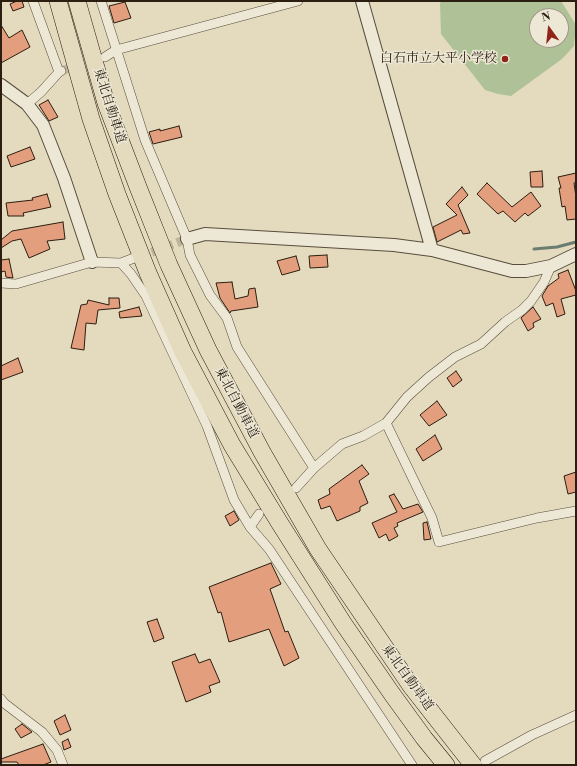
<!DOCTYPE html>
<html>
<head>
<meta charset="utf-8">
<style>
	body { margin:0 }
	#map { position:relative; width:577px; height:766px; overflow:hidden; background:#e4dbbf; font-family:"Libre Bodoni",serif }
	canvas { display:block }
	.frame { position:absolute; inset:0; border:2px solid #2b1d10; pointer-events:none }
	.north { position:absolute; left:529px; top:8px; width:40px; height:40px; box-sizing:border-box; background:#ede8d5; border:1px solid #9f9786; border-radius:50%; rotate:345deg; font-size:11px; font-weight:700; line-height:16px; text-align:center; color:#2b1d10 }
	.north::after { content:''; display:block; margin:auto; width:14px; height:18px; background:#8f2418; clip-path:polygon(50% 0,100% 100%,50% 72%,0 100%) }
</style>
</head>
<body>
<div id="map">
<canvas width="577" height="766"></canvas>
<div class="frame"></div>
<div class="north">N</div>
</div>
<script>
const ctx = document.querySelector('canvas').getContext('2d');
ctx.lineJoin = 'round';
function paint(path, color) { ctx.fillStyle = color; ctx.fill(path, 'evenodd'); }
const toPath = rows => new Path2D(rows.map(r => 'M' + r).join(''));
function strokePath(path, color, width, dash) { ctx.strokeStyle = color; ctx.lineWidth = width; ctx.lineCap = dash ? 'butt' : 'round'; ctx.setLineDash(dash || []); ctx.stroke(path); }
function label(font, color, halo, rows, align = 'center') {
  ctx.font = font + ' "Libre Bodoni","Noto Serif JP",serif'; ctx.lineWidth = 3; ctx.setLineDash([]); ctx.textBaseline = 'middle'; ctx.strokeStyle = halo; ctx.fillStyle = color; for (const [text, x, y, turn = 0] of rows) {
    ctx.save(); ctx.translate(x, y); ctx.rotate((+turn || 0) * Math.PI / 180); ctx.textAlign = isNaN(turn) ? turn : align; if (halo) ctx.strokeText(text, 0, 0); ctx.fillText(text, 0, 0); ctx.restore();
  }
}
const green = toPath([
	[441,1,561,1,576,25,574,46,562,59,511,96,498,94,485,90,441,34,440,4],
	[537,16,561,16,561,40,537,40]
]);
const stream = toPath([
	[534,249,557,247,576,242]
]);
const building = toPath([
	[17,1,22,1,24,7,13,11,10,4,17,1],
	[125,2,131,18,114,23,109,6,125,2],
	[1,25,9,38,22,30,30,47,1,63,1,25],
	[48,100,58,117,49,121,39,105,48,100],
	[179,126,182,137,153,144,149,132,160,129,160,131,179,126],
	[30,147,35,159,11,167,7,156,30,147],
	[542,171,543,187,531,187,530,172,542,171],
	[576,173,576,182,574,183,576,197,576,219,567,220,565,206,562,207,559,188,561,188,558,177,576,173],
	[487,183,512,207,531,192,541,206,528,216,525,213,515,222,503,211,498,214,477,194,487,183],
	[462,187,468,195,458,205,470,233,463,234,461,230,437,242,433,227,457,215,446,204,462,187],
	[47,194,51,207,23,213,24,216,8,216,6,203,33,200,32,198,47,194],
	[63,222,65,239,47,241,50,249,29,258,21,239,12,241,1,248,1,240,12,231,63,222],
	[327,255,328,267,310,268,309,256,327,255],
	[296,256,300,270,282,275,277,261,296,256],
	[9,259,13,278,6,277,5,271,1,272,1,260,9,259],
	[568,270,576,291,576,295,561,299,565,314,557,317,553,303,546,306,542,296,548,286,559,278,558,274,568,270],
	[232,282,235,299,248,296,249,289,255,288,258,307,231,311,230,313,220,298,216,283,232,282],
	[109,298,119,298,120,308,98,310,96,324,86,323,84,350,71,348,81,305,87,304,88,300,109,305,109,298],
	[139,307,142,316,120,318,119,312,139,307],
	[533,307,541,319,533,323,534,327,528,331,521,318,533,307],
	[18,358,23,372,1,380,1,366,18,358],
	[456,371,462,380,453,387,447,378,456,371],
	[437,401,447,415,429,426,420,415,437,401],
	[435,435,442,449,423,461,416,449,435,435],
	[362,465,369,474,359,481,368,503,360,507,360,511,337,521,330,506,321,509,318,500,330,494,329,489,362,465],
	[576,472,576,492,568,494,564,476,576,472],
	[394,494,403,509,418,504,423,512,397,523,398,526,394,528,398,536,389,541,386,534,379,538,372,523,397,512,389,496,394,494],
	[234,511,239,520,230,526,225,516,234,511],
	[427,522,431,539,424,540,423,523,427,522],
	[271,563,281,584,270,589,285,632,288,631,299,658,284,666,269,629,229,642,221,612,218,613,209,587,271,563],
	[157,619,164,638,154,642,147,622,157,619],
	[195,654,199,663,210,659,220,682,209,686,211,692,186,702,172,662,195,654],
	[65,715,71,730,60,735,54,721,65,715],
	[22,724,32,732,21,738,15,729,22,724],
	[68,739,71,747,64,750,62,742,68,739],
	[43,744,51,762,43,765,19,765,17,762,1,762,1,759,43,744]
]);
const minorTunnel = toPath([
	[61,71,96,60],
	[139,257,187,239]
]);
const minor = toPath([
	[33,1,59,72,61,71],
	[101,1,145,140,187,239,190,255,210,295,227,318,237,347,314,468],
	[105,57,116,50,298,1],
	[27,104,41,92,59,72],
	[121,263,131,274,146,296,207,426,234,500,250,527,269,549,412,765],
	[1,283,16,284,92,262,121,263,134,258],
	[386,423,432,518,439,542,537,518,576,511],
	[296,488,314,468,342,444,363,436,386,423,407,397,429,377,455,357,481,344,505,322,522,310,531,301,544,282,551,266],
	[250,527,259,514],
	[1,699,4,703,42,732,57,750,63,765],
	[485,761,532,735,576,715]
]);
const tertiary = toPath([
	[362,1,432,250],
	[1,85,27,104,43,125,64,178,92,262],
	[187,239,205,234,394,245,432,250,512,271,526,271,551,266,576,254]
]);
const motorway = toPath([
	[58,1,91,119,117,194,148,273,183,352,232,445,279,522,343,623,392,694,424,738,446,765],
	[77,1,106,103,138,187,169,265,208,350,262,452,318,549,411,686,473,765]
]);
const markers = [
	[505,59,4,"#8f2418"]
];
const poiNames = [
	["白石市立大平小学校",497,59]
];
const streetNames = [
	["東北自動車道",109,106,72],
	["東北自動車道",236,403,62],
	["東北自動車道",407,678,54]
];
paint(green, '#afc196');
strokePath(stream, '#6b7c71', 3);
paint(building, '#e39e7e');
strokePath(building, '#2b1d10', 1);
strokePath(minorTunnel, '#bfb59c', 9, [9, 4.5]);
strokePath(minor, '#594c3c', 10);
strokePath(tertiary, '#594c3c', 14);
strokePath(motorway, '#2b1d10', 18);
strokePath(minor, '#ede8d5', 9);
strokePath(tertiary, '#ede8d5', 12);
strokePath(motorway, '#e4dbbf', 17);
for (const [x, y, r, color] of markers) { const dot = new Path2D(); dot.arc(x, y, r, 0, 2 * Math.PI); ctx.fillStyle = color; ctx.fill(dot); strokePath(dot, '#ede8d5', 1.5); }
label('13px', '#2b1d10', '#ede8d5', poiNames, 'right');
label('13px', '#2b1d10', '#ede8d5', streetNames);
</script>
</body>
</html>
